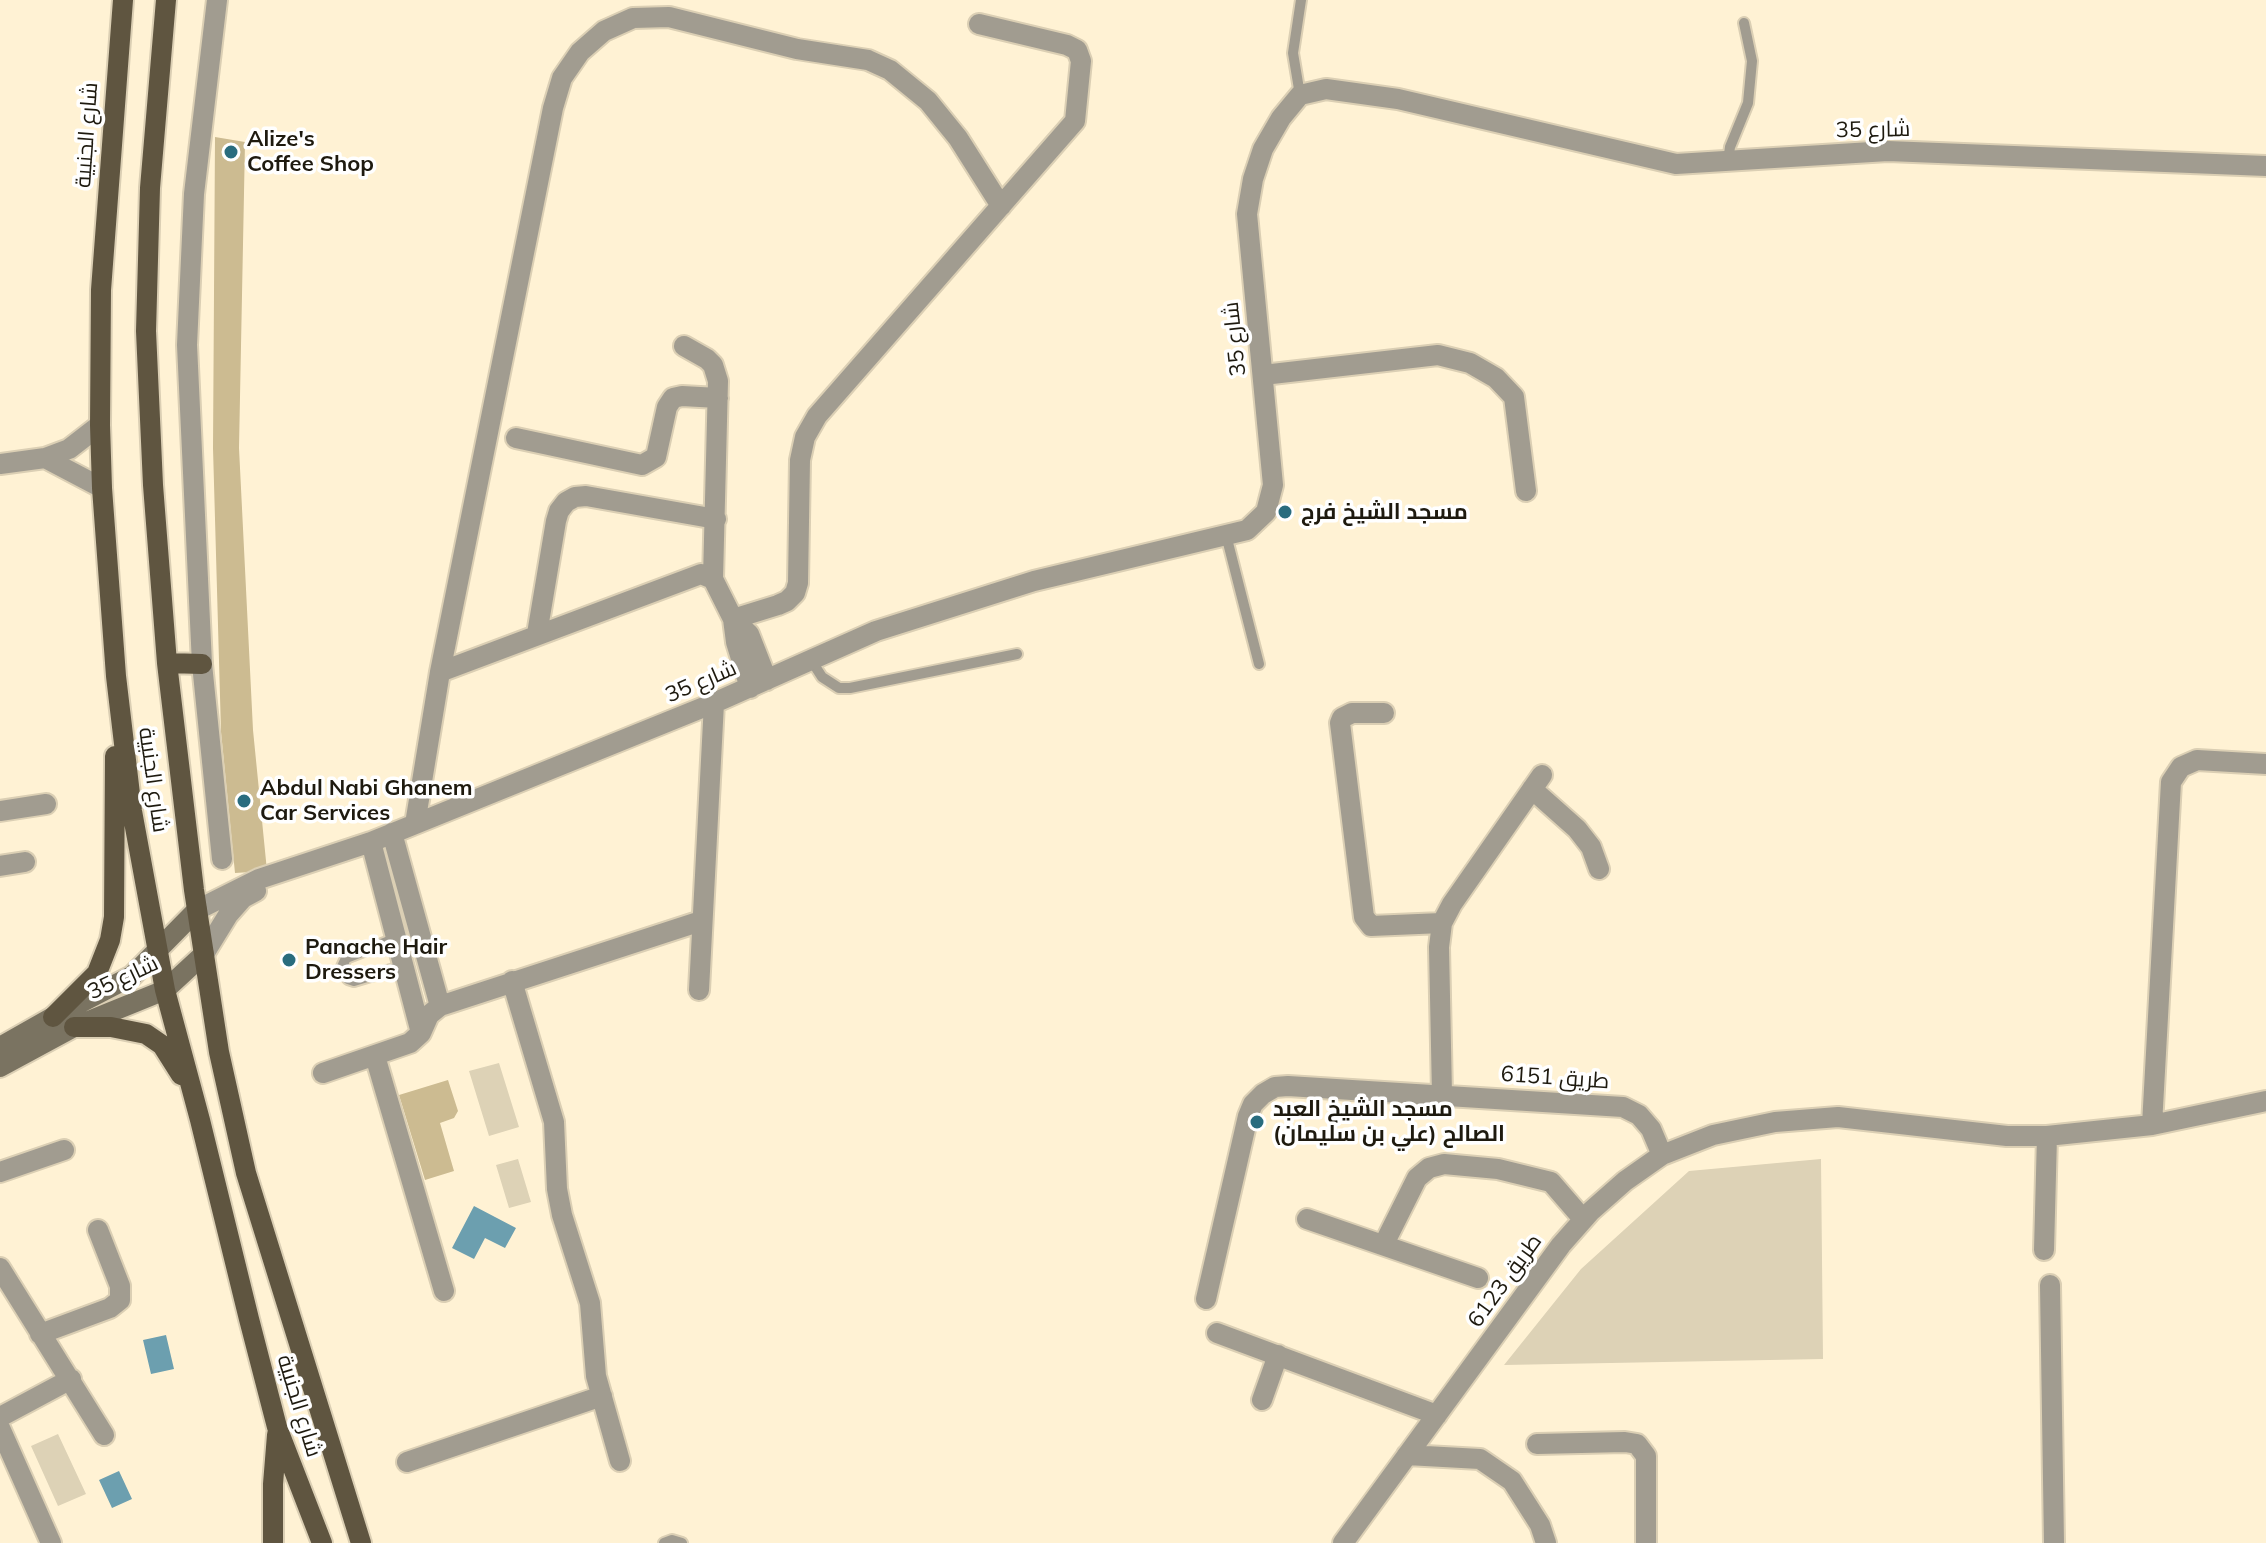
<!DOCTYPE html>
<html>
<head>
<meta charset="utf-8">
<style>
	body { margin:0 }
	canvas { display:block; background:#fff2d4 }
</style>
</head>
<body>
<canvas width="2266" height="1543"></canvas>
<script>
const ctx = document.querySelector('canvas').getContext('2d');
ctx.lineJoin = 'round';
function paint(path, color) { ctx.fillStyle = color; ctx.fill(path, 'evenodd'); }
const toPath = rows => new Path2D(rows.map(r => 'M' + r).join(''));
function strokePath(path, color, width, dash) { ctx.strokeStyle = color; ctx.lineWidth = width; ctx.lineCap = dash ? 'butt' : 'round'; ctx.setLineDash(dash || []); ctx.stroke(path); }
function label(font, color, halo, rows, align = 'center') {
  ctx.font = font + ' Mulish,Cairo,sans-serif'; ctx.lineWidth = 7; ctx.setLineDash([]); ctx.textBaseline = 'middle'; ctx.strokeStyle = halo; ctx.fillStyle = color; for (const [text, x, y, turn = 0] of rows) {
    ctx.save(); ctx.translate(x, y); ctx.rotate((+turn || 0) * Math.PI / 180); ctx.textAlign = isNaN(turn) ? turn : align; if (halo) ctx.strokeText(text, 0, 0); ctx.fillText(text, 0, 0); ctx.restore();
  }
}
const green = toPath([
	[499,1063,519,1127,489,1136,469,1071],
	[518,1159,531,1202,509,1208,496,1165],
	[1821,1159,1823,1359,1504,1365,1581,1269,1689,1171],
	[58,1434,86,1494,58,1506,31,1446]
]);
const water = toPath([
	[474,1206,516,1228,505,1248,485,1238,474,1259,452,1248],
	[166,1335,174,1369,151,1374,143,1340],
	[119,1471,132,1499,112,1508,99,1480]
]);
const building = toPath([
	[215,137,245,142,239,448,253,730,267,871,235,873,221,732,213,448],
	[448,1080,458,1111,454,1118,440,1123,454,1171,425,1180,399,1095]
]);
const lane = toPath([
	[1300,95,1293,53,1301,0],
	[1728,161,1730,147,1748,103,1752,61,1744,23],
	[1226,535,1259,664],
	[811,660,822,677,839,688,850,688,1017,654],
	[397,938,346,958,341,969,348,979,354,981,404,966],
	[664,1543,672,1540,682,1543]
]);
const street = toPath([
	[217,0,194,194,187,345,202,664,222,859],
	[684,346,707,359,713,365,718,381,713,579],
	[1263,375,1438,355,1470,363,1496,378,1514,397,1526,491],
	[516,438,642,465,656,457,667,407,673,398,682,396,718,398],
	[45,458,102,488],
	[0,464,45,458,69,449,100,425],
	[733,619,778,605,787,601,795,593,798,583,800,460,805,437,817,416,1075,121,1081,61,1077,50,1067,45,979,24],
	[733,619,749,634,767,680],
	[537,634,556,521,559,511,566,502,575,497,586,496,716,519],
	[440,672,701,574,713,579,733,619,736,642,750,688],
	[1384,713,1352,713,1342,718,1340,723,1364,917,1371,926,1442,923],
	[1532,789,1577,829,1591,847,1599,869],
	[0,811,46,804],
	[415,824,440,672,553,108,562,78,580,52,604,31,633,18,669,17,797,49,868,60,890,70,928,101,958,138,1001,206],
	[392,833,440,1006],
	[371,842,421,1033],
	[0,866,25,862],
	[197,910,259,879,371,842,714,703,876,631,1034,581,1247,530,1266,512,1273,485,1247,214,1253,179,1263,149,1281,118,1300,95,1326,89,1398,99,1676,164,1888,151,2266,166],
	[204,954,228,915,243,898,256,891],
	[512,981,554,1122,557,1189,562,1215,590,1303,596,1376,620,1461],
	[699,990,714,703],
	[375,1056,444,1291],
	[323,1073,410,1043,421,1033,429,1015,440,1006,701,921],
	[1442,1095,1439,947,1442,923,1452,904,1542,775],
	[2152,1125,2171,782,2181,767,2197,760,2266,764],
	[0,1172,64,1150],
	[1307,1219,1478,1278],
	[1384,1244,1417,1178,1429,1168,1444,1164,1498,1169,1551,1182,1583,1219],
	[2044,1250,2047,1136],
	[0,1268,104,1435],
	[2050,1285,2054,1543],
	[1206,1299,1248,1116,1253,1104,1263,1094,1275,1087,1288,1086,1623,1107,1639,1115,1651,1129,1662,1155],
	[1217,1333,1437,1415],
	[40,1334,110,1308,120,1300,120,1286,98,1230],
	[1262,1400,1278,1355],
	[0,1417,71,1379],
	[0,1428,51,1543],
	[1537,1444,1625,1442,1637,1444,1646,1456,1646,1543],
	[1407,1455,1480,1459,1512,1481,1540,1525,1546,1543],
	[407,1462,602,1396],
	[1343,1543,1561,1245,1591,1211,1625,1181,1662,1155,1713,1135,1775,1122,1838,1117,2007,1136,2047,1136,2152,1125,2266,1101]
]);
const secondary = toPath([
	[0,1047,53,1017,132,976,197,910],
	[0,1067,74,1027,165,990,204,954]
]);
const primary = toPath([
	[123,0,101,290,100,425,102,488,116,676,132,811,165,990,200,1120,249,1319,277,1427,322,1543],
	[166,0,150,188,146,331,153,485,167,663,194,890,219,1052,246,1173,361,1543],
	[167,663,202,664],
	[53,1017,97,973,110,940,114,917,115,756],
	[74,1027,111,1027,146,1034,162,1045,181,1075],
	[273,1543,273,1484,277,1435]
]);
const markers = [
	[231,152,8,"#296c7e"],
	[1285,512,8,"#296c7e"],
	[244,801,8,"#296c7e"],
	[289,960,8,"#296c7e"],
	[1257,1122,8,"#296c7e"]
];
const streetNames = [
	["شارع 35",1873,130,-1],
	["شارع الجنبية",87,135,-86],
	["شارع 35",1235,339,-96],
	["شارع 35",701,682,-23],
	["شارع الجنبية",153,780,82],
	["شارع 35",123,978,-25],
	["طريق 6151",1555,1078,4],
	["طريق 6123",1505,1281,-54],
	["شارع الجنبية",299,1406,73]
];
const poiNames = [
	["Alize's",247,139],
	["Coffee Shop",247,164],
	["مسجد الشيخ فرج",1301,512],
	["Abdul Nabi Ghanem",260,788],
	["Car Services",260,813],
	["Panache Hair",305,947],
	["Dressers",305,972],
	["مسجد الشيخ العبد",1273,1109],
	["الصالح (علي بن سليمان)",1273,1134]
];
paint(green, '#ddd2b6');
paint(water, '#6c9faf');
paint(building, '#ccbb91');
strokePath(lane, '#dbcfb4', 14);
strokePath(street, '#dbcfb4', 24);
strokePath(secondary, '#dbcfb4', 24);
strokePath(primary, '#dbcfb4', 24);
strokePath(lane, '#a19c90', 10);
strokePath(street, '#a19c90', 20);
strokePath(secondary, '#7a7361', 20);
strokePath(primary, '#5f5540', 20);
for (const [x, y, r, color] of markers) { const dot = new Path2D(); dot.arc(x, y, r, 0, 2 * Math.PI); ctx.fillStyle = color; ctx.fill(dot); strokePath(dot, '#fff', 3); }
label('22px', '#1e1a0f', '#fff', streetNames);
label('bold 22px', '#1e1a0f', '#fff', poiNames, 'left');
</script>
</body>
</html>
